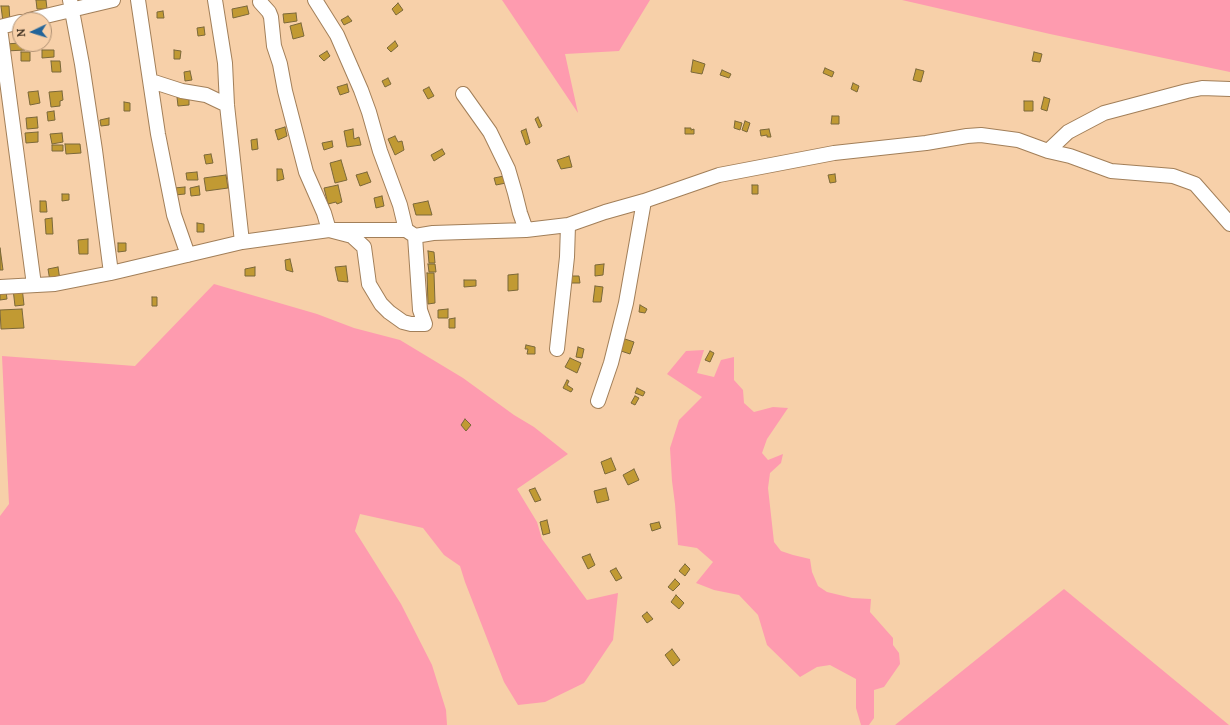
<!DOCTYPE html>
<html>
<head>
<meta charset="utf-8">
<style>
	body { margin:0 }
	#map { position:relative; width:1230px; height:725px; overflow:hidden; background:#f7d0a9; font-family:Lora,serif }
	canvas { display:block }
	.north { position:absolute; left:12px; top:12px; width:40px; height:40px; box-sizing:border-box; background:#f7d0a9; border:1px solid #ae9073; border-radius:50%; rotate:266deg; font-size:11px; font-weight:700; line-height:16px; text-align:center; color:#403121 }
	.north::after { content:''; display:block; margin:auto; width:14px; height:18px; background:#226499; clip-path:polygon(50% 0,100% 100%,50% 72%,0 100%) }
</style>
</head>
<body>
<div id="map">
<canvas width="1230" height="725"></canvas>
<div class="north">N</div>
</div>
<script>
const ctx = document.querySelector('canvas').getContext('2d');
ctx.lineJoin = 'round';
function paint(path, color) { ctx.fillStyle = color; ctx.fill(path, 'evenodd'); }
const toPath = rows => new Path2D(rows.map(r => 'M' + r).join(''));
function strokePath(path, color, width, dash) { ctx.strokeStyle = color; ctx.lineWidth = width; ctx.lineCap = dash ? 'butt' : 'round'; ctx.setLineDash(dash || []); ctx.stroke(path); }
const green = toPath([
	[502,0,650,0,619,51,565,54,578,113],
	[902,0,1230,0,1230,72,1050,34],
	[214,284,317,314,354,328,400,340,463,378,514,415,534,427,568,454,517,489,537,522,542,539,587,600,618,593,613,640,584,683,545,702,518,705,504,682,465,582,460,566,444,555,423,528,360,514,355,531,401,604,432,665,446,710,447,725,0,725,0,516,9,504,2,356,135,366],
	[704,350,697,373,714,377,721,360,734,357,734,380,743,390,744,403,754,412,773,407,788,408,767,439,762,453,768,460,783,454,781,463,770,473,768,488,774,542,781,551,793,555,810,559,812,572,818,586,827,592,852,598,871,599,870,612,893,638,893,645,899,653,900,664,884,687,874,690,874,718,869,725,861,725,856,708,856,679,830,665,817,667,800,677,767,645,758,615,739,595,714,590,696,583,713,562,697,548,678,545,675,504,672,481,670,448,679,420,702,397,667,374,686,351],
	[1064,589,1229,725,895,725]
]);
const building = toPath([
	[36,0,46,0,47,9,37,9,36,0],
	[398,3,403,10,396,15,392,9,398,3],
	[1,6,9,6,10,22,3,22,1,6],
	[247,6,249,14,233,18,232,9,247,6],
	[163,11,164,18,157,18,157,12,163,11],
	[296,13,297,21,284,23,283,14,296,13],
	[348,16,352,21,344,25,341,20,348,16],
	[301,23,304,36,293,39,290,26,301,23],
	[204,27,205,35,198,36,197,28,204,27],
	[395,41,398,46,391,52,387,48,395,41],
	[20,43,25,44,25,50,6,51,6,44,20,43],
	[42,50,54,50,54,57,42,58,42,50],
	[174,50,181,51,180,59,174,59,174,50],
	[327,51,330,56,324,61,319,56,327,51],
	[21,52,30,52,30,61,21,61,21,52],
	[1034,52,1042,54,1040,62,1032,61,1034,52],
	[693,60,705,64,702,74,691,72,693,60],
	[51,61,60,61,61,72,52,72,51,61],
	[825,68,834,72,832,77,823,73,825,68],
	[916,69,924,71,921,82,913,80,916,69],
	[722,70,731,74,729,78,720,75,722,70],
	[190,71,192,80,185,81,184,72,190,71],
	[388,78,391,84,385,87,382,81,388,78],
	[853,83,859,86,857,92,851,89,853,83],
	[347,84,349,92,340,95,337,87,347,84],
	[429,87,434,96,428,99,423,90,429,87],
	[38,91,40,103,30,105,28,92,38,91],
	[62,91,63,100,60,101,60,106,51,107,49,92,62,91],
	[189,96,189,105,178,106,177,97,189,96],
	[1044,97,1050,99,1047,111,1041,109,1044,97],
	[1024,101,1033,101,1033,111,1024,111,1024,101],
	[124,102,130,103,130,111,124,111,124,102],
	[54,111,55,120,48,121,47,112,54,111],
	[832,116,839,116,839,124,831,124,832,116],
	[37,117,38,128,27,129,26,118,37,117],
	[538,117,542,126,539,128,535,119,538,117],
	[109,118,109,125,101,126,100,120,109,118],
	[735,121,742,123,740,130,734,128,735,121],
	[745,121,750,123,747,132,742,130,745,121],
	[285,127,287,136,278,140,275,130,285,127],
	[685,128,691,128,691,130,694,129,694,134,685,134,685,128],
	[353,129,354,139,359,137,361,145,347,147,344,131,353,129],
	[526,129,530,143,526,145,521,131,526,129],
	[769,129,771,137,767,137,767,135,761,136,760,130,769,129],
	[38,132,38,142,26,143,25,133,38,132],
	[62,133,63,142,52,144,50,134,62,133],
	[395,136,398,142,402,141,404,150,395,155,388,139,395,136],
	[257,139,258,149,252,150,251,140,257,139],
	[332,141,333,147,324,150,322,143,332,141],
	[65,144,80,144,81,153,66,154,65,144],
	[52,145,63,145,63,151,52,151,52,145],
	[442,149,445,154,434,161,431,155,442,149],
	[211,154,213,163,206,164,204,155,211,154],
	[569,156,572,167,561,169,557,160,569,156],
	[341,160,347,180,335,183,330,163,341,160],
	[277,169,282,169,284,179,277,181,277,169],
	[197,172,198,180,187,180,186,173,197,172],
	[367,172,371,182,360,186,356,175,367,172],
	[835,174,836,182,830,183,828,175,835,174],
	[226,175,228,188,206,191,204,178,226,175],
	[504,176,506,183,496,185,494,178,504,176],
	[338,185,342,202,337,204,336,202,328,204,324,188,338,185],
	[752,185,758,185,758,194,752,194,752,185],
	[199,186,200,195,191,196,190,188,199,186],
	[185,187,185,194,175,195,174,188,185,187],
	[62,194,69,194,69,200,62,201,62,194],
	[382,196,384,206,376,208,374,198,382,196],
	[40,201,46,201,47,212,40,212,40,201],
	[428,201,432,215,416,215,413,204,428,201],
	[52,218,53,234,46,234,45,219,52,218],
	[197,223,204,224,204,232,197,232,197,223],
	[88,239,88,254,79,254,78,240,88,239],
	[118,243,126,243,126,251,118,252,118,243],
	[0,248,3,270,0,270,0,248],
	[428,251,434,252,435,263,429,263,428,251],
	[290,259,293,272,286,270,285,260,290,259],
	[428,264,435,264,436,272,429,272,428,264],
	[604,264,603,275,595,276,595,265,604,264],
	[346,266,348,282,338,281,335,267,346,266],
	[58,267,60,280,50,281,48,269,58,267],
	[255,267,255,276,245,276,245,269,255,267],
	[427,273,434,273,435,303,428,304,427,273],
	[518,274,518,290,508,291,508,275,518,274],
	[570,276,579,276,580,283,570,283,570,276],
	[464,280,476,280,476,286,464,287,464,280],
	[595,286,603,287,601,302,593,302,595,286],
	[22,287,24,305,15,306,13,289,22,287],
	[6,291,7,299,0,300,0,292,6,291],
	[152,297,157,297,157,306,152,306,152,297],
	[640,305,647,309,645,313,639,312,640,305],
	[22,309,24,328,1,329,0,310,22,309],
	[448,309,448,318,438,318,438,310,448,309],
	[455,318,455,328,449,328,449,319,455,318],
	[622,338,634,342,630,354,618,350,622,338],
	[526,345,535,347,535,354,527,354,528,349,525,349,526,345],
	[578,347,584,349,582,358,576,357,578,347],
	[710,351,714,353,710,362,705,360,710,351],
	[570,358,581,363,577,373,565,367,570,358],
	[567,380,569,381,567,385,573,389,571,392,563,388,567,380],
	[637,388,645,392,643,396,635,393,637,388],
	[635,396,639,398,635,405,631,403,635,396],
	[465,419,471,425,466,431,461,425,465,419],
	[611,458,616,470,605,474,601,462,611,458],
	[634,469,639,480,628,485,623,475,634,469],
	[535,488,541,500,535,502,529,490,535,488],
	[606,488,609,500,597,503,594,491,606,488],
	[547,520,550,533,543,535,540,522,547,520],
	[659,522,661,528,652,531,650,524,659,522],
	[590,554,595,565,588,569,582,557,590,554],
	[685,564,690,569,685,576,679,571,685,564],
	[616,568,622,578,616,581,610,571,616,568],
	[675,579,680,584,673,591,668,587,675,579],
	[676,595,684,603,679,609,671,602,676,595],
	[647,612,653,619,647,623,642,616,647,612],
	[672,649,680,660,673,666,665,655,672,649]
]);
const minor = toPath([
	[70,0,82,64,95,150,111,273],
	[138,0,158,134,174,215,188,255],
	[215,0,225,63,227,105,242,242],
	[315,0,337,35,361,90,369,112,380,151,400,205,406,230],
	[260,2,269,12,271,17,274,46,280,64,285,91,306,172,324,213,329,230,352,236,364,247,369,284,381,304,389,312,403,322,411,324,425,324,420,310,415,236],
	[29,20,113,0],
	[0,27,20,22],
	[0,28,34,285],
	[151,81,182,91,206,95,227,105],
	[463,94,490,132,508,169,515,193,520,213,526,230],
	[1048,151,1068,132,1104,113,1187,91,1202,88,1230,89],
	[0,287,55,284,111,273,242,242,329,230,406,230,415,236,433,233,526,230,568,225,605,212,644,201,719,175,834,153,926,143,967,136,981,135,1018,140,1048,151,1070,156,1111,171,1173,176,1195,184,1230,224],
	[557,349,567,257,568,225],
	[598,401,611,363,626,303,644,201]
]);
paint(green, '#fe9baf');
paint(building, '#c19a33');
strokePath(building, '#7b683a', 1);
strokePath(minor, '#a27f59', 16);
strokePath(minor, '#fff', 14);
</script>
</body>
</html>
